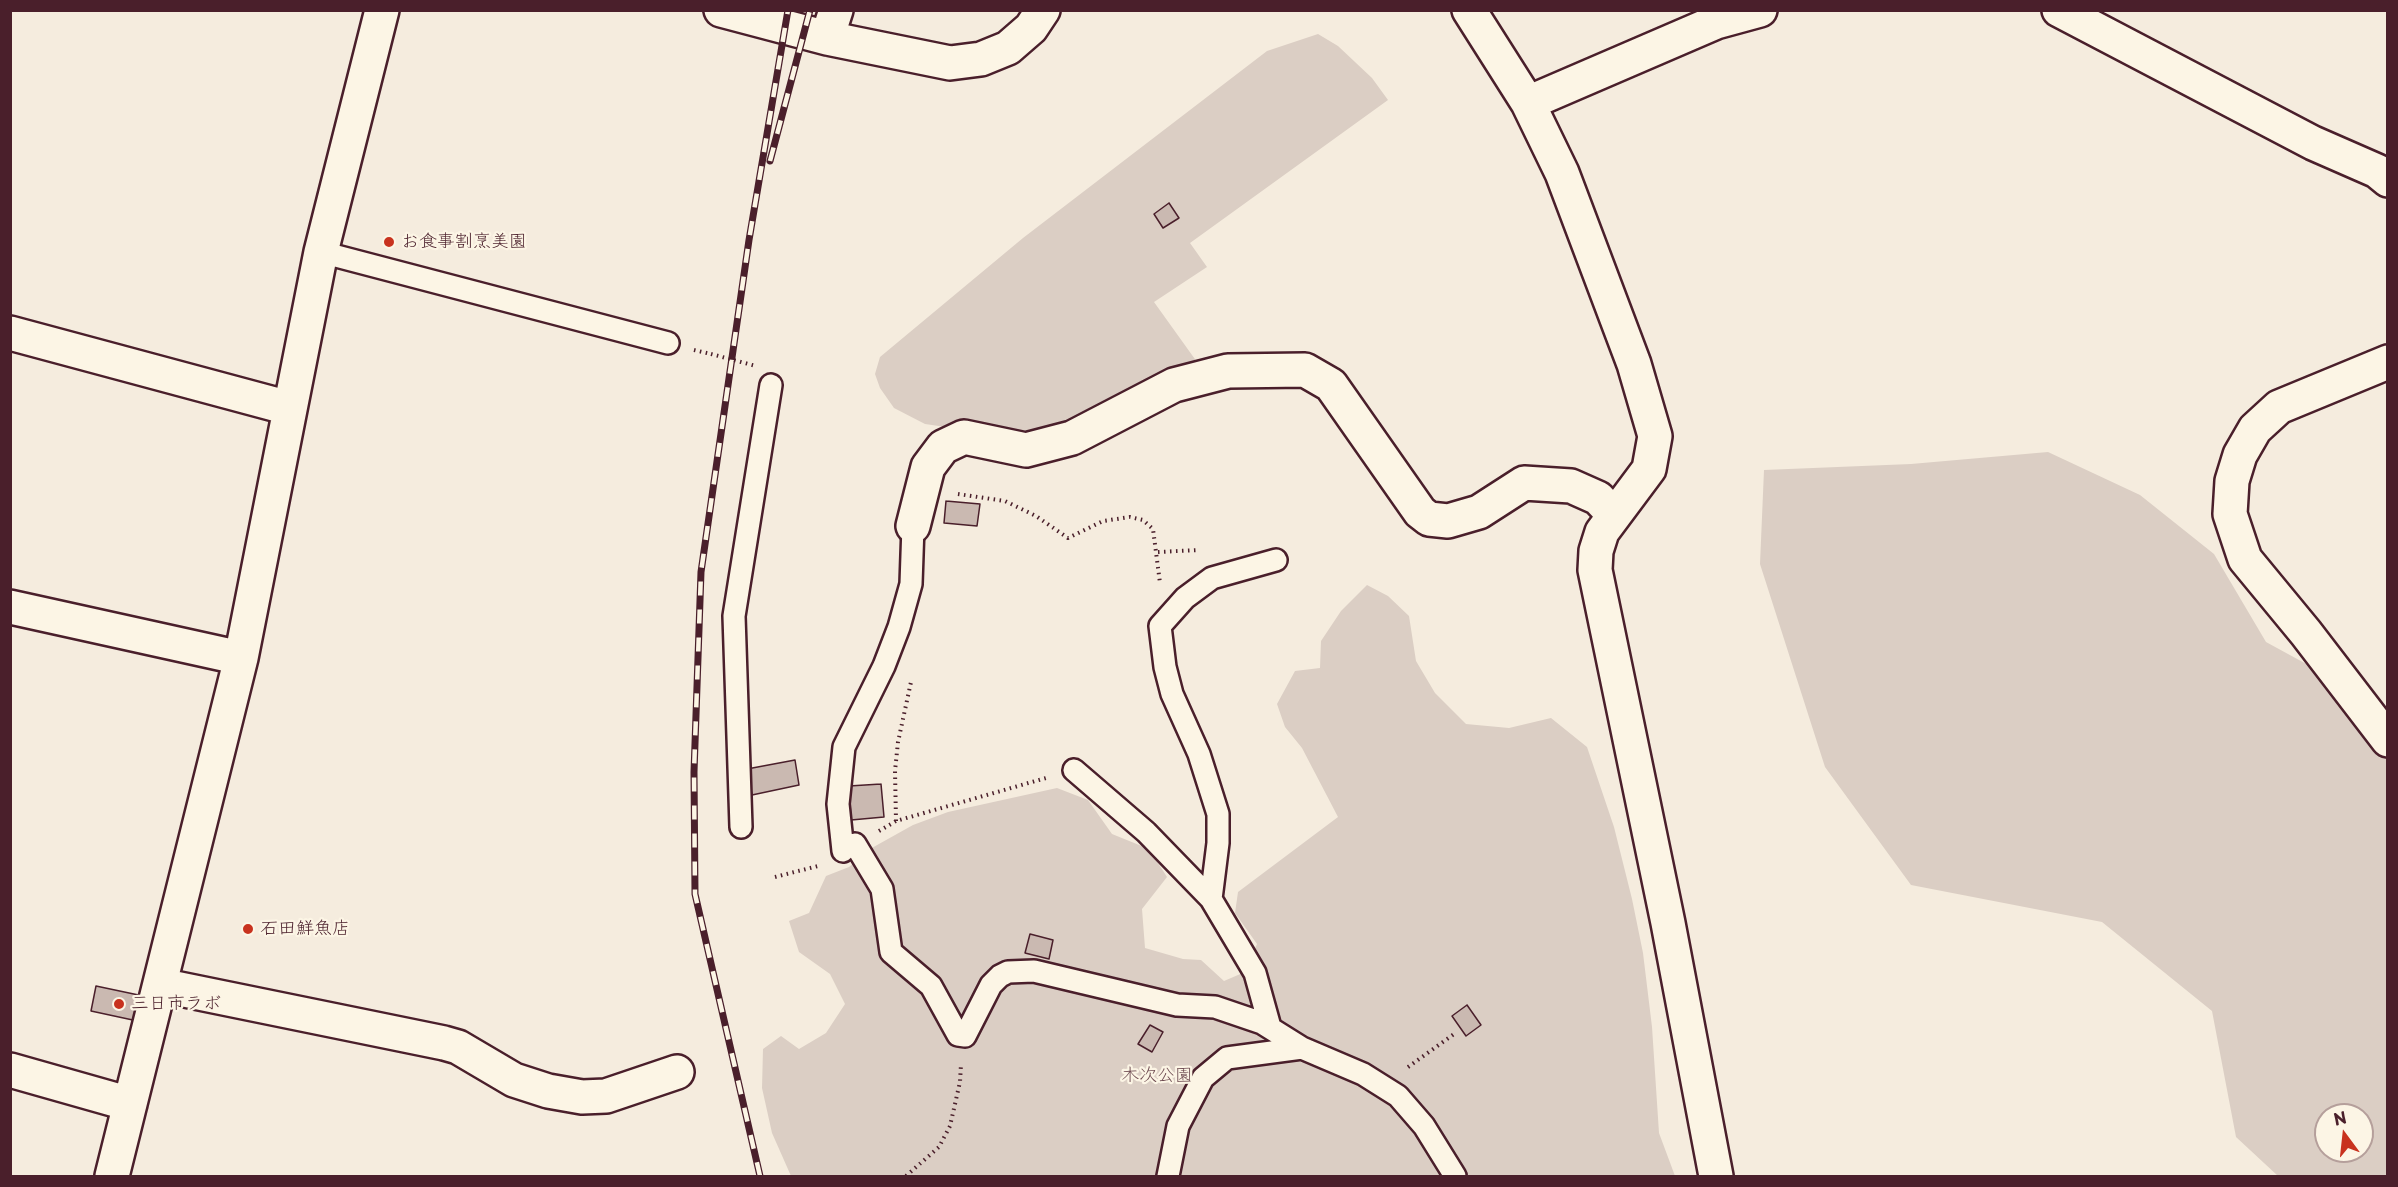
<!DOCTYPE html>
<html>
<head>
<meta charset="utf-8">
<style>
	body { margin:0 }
	#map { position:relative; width:2398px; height:1187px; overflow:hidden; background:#f5ecde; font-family:"Playpen Sans",sans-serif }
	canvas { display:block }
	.frame { position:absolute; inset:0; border:12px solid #4a1f2b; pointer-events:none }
	.north { position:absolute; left:2314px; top:1103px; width:60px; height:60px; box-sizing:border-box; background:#fcf5e5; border:2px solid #b59f9b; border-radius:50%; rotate:345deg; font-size:16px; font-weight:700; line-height:24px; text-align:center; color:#4a1f2b }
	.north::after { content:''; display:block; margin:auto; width:21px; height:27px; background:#c8321e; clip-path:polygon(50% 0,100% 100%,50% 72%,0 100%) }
</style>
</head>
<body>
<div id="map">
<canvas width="2398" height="1187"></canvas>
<div class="frame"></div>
<div class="north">N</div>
</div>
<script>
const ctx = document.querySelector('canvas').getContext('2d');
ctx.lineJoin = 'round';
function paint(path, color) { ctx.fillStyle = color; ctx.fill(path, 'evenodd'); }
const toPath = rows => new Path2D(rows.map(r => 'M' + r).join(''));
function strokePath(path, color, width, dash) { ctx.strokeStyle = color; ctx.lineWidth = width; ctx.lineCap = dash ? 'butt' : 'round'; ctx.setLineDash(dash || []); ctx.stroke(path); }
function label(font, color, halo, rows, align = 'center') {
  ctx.font = font + ' "Playpen Sans","Klee One",sans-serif'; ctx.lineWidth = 4.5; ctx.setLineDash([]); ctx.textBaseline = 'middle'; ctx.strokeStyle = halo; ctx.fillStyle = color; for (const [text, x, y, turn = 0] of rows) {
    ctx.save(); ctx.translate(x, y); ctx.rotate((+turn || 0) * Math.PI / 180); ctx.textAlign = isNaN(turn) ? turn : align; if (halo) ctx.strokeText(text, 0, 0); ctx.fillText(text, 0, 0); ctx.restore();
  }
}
const green = toPath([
	[1318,34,1338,46,1372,78,1388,100,1190,243,1207,267,1154,302,1197,362,1073,427,1028,439,925,424,894,408,880,388,875,374,880,357,1023,238,1267,51],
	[2048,452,2140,495,2214,554,2266,642,2387,708,2387,1176,2278,1176,2236,1137,2212,1011,2102,922,1911,885,1825,767,1760,564,1764,470,1911,464],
	[2326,1115,2362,1115,2362,1151,2326,1151],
	[1367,585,1388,596,1409,616,1416,661,1435,693,1466,724,1509,728,1551,718,1587,747,1614,827,1632,899,1643,953,1652,1027,1659,1133,1675,1176,791,1176,772,1133,762,1088,763,1049,781,1036,799,1049,826,1033,845,1004,830,974,799,952,789,921,809,913,826,876,849,867,870,849,913,825,948,812,1057,788,1088,800,1112,834,1149,849,1167,877,1142,909,1145,948,1183,959,1201,960,1224,981,1245,972,1257,944,1235,913,1238,892,1338,817,1302,748,1285,727,1277,704,1295,671,1320,668,1321,641,1341,611]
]);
const building = toPath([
	[1169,203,1179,218,1163,228,1154,214,1169,203],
	[946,501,980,504,977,526,944,523,946,501],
	[795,760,799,785,752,795,747,769,795,760],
	[881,784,884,817,851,820,849,786,881,784],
	[1030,934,1053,940,1049,959,1025,953,1030,934],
	[96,986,148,997,142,1022,91,1011,96,986],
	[1467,1005,1481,1025,1466,1036,1452,1016,1467,1005],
	[1150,1025,1163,1032,1152,1052,1138,1044,1150,1025]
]);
const path = toPath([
	[694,350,711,354],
	[958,494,1005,501,1036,516,1068,538,1103,521,1130,517,1143,520,1153,529,1160,583],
	[1158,552,1199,550],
	[896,821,895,771,898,742,911,682],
	[879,831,896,821,1046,778],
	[775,877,818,866],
	[1408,1067,1454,1034],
	[906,1176,939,1147,950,1126,960,1082,961,1064]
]);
const service = toPath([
	[321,252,668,343],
	[1074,770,1146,832,1211,899,1255,973,1270,1027],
	[741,827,734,616,771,385],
	[855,844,882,889,891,952,931,986,958,1035,965,1036,991,985,1000,976,1008,972,1034,971,1177,1005,1215,1007,1262,1023,1302,1048],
	[843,851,838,804,844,747,884,666,899,627,911,584,913,526],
	[1211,899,1218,843,1218,814,1199,754,1172,694,1165,667,1160,626,1185,598,1212,578,1276,560],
	[1168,1176,1178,1126,1203,1078,1227,1058,1302,1048,1363,1074,1398,1096,1424,1126,1455,1176]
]);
const minor = toPath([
	[721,10,827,38,950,63,981,59,1008,48,1031,28,1043,10],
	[1469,10,1528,103,1562,173,1634,364,1655,436,1649,469,1602,532,1596,551,1595,570,1668,923,1716,1176],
	[2059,10,2313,143,2377,171,2388,180],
	[827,38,836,10],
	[1528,103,1716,22,1760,10],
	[10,333,289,408],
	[2388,362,2279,407,2255,429,2240,455,2232,481,2230,514,2245,559,2306,633,2388,740],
	[913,526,928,467,943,447,964,437,1026,450,1072,438,1174,385,1228,371,1305,370,1331,385,1420,512,1429,519,1448,521,1479,512,1524,483,1571,486,1598,498,1613,514],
	[10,607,241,658],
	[160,985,444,1043,458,1047,514,1080,548,1091,582,1097,606,1096,677,1072],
	[10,1070,130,1104],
	[112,1176,241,658,321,252,382,10]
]);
const rail = toPath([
	[770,161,810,10],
	[760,1176,695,894,694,772,701,572,749,240,788,10]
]);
const pathBridge = toPath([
	[711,354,756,366]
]);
const markers = [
	[389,242,6,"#c8321e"],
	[248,929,6,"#c8321e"],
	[119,1004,6,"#c8321e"]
];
const poiNames = [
	["お食事割烹美園",401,242],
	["石田鮮魚店",260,929],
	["三日市ラボ",131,1004]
];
const parkNames = [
	["木次公園",1157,1076]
];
paint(green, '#dbcec4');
paint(building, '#cab9b1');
strokePath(building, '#4a1f2b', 1.5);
strokePath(service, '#4a1f2b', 26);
strokePath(minor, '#4a1f2b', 38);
strokePath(path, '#4a1f2b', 4, [1.5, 4.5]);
strokePath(service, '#fcf5e5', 21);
strokePath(minor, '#fcf5e5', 33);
strokePath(rail, '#4a1f2b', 7);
strokePath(rail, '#fcf5e5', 4.5, [14]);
strokePath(pathBridge, '#4a1f2b', 4, [1.5, 4.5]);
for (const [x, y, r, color] of markers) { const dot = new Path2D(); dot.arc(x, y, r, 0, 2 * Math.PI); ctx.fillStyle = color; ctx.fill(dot); strokePath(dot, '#fcf5e5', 2); }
label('18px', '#4a1f2b', '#fcf5e5', poiNames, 'left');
label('18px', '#6e4b51', '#fcf5e5', parkNames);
</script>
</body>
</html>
